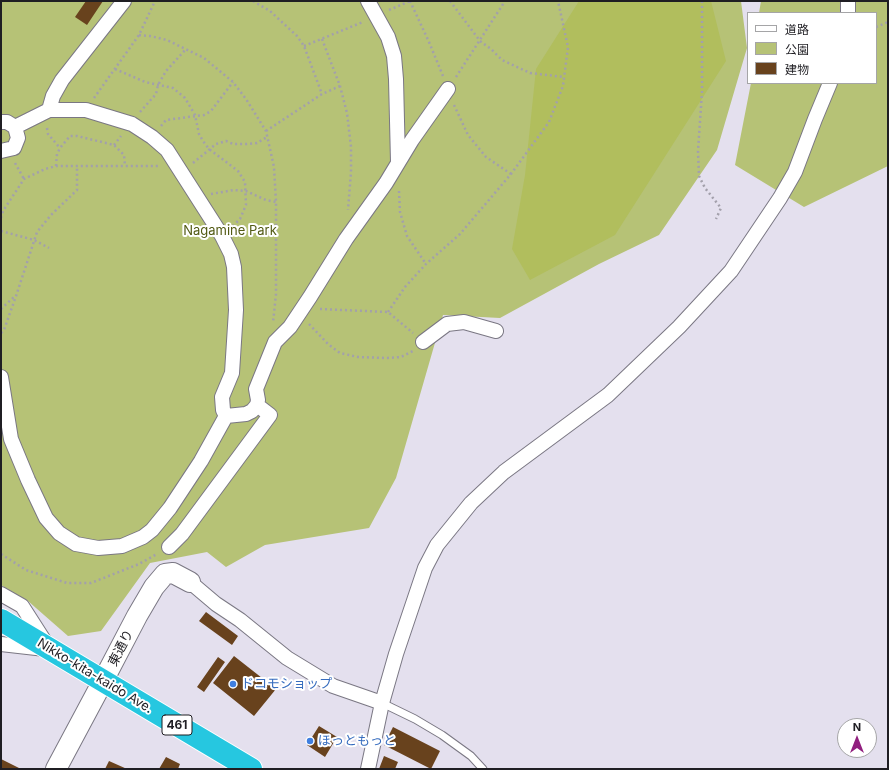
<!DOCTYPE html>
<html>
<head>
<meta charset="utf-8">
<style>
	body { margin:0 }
	#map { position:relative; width:889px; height:770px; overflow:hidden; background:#e4e0ee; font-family:Inter,"Noto Sans JP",sans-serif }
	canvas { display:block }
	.frame { position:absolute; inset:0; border:2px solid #1f1e23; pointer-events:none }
	.legend { position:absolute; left:747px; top:12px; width:130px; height:72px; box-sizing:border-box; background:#fff; border:1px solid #a5a5a7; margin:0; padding:5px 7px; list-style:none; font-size:12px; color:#1f1e23 }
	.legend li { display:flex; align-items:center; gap:8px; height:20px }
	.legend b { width:20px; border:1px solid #a5a5a7 }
	.north { position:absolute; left:837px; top:718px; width:40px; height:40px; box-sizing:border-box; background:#fff; border:1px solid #a5a5a7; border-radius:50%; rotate:0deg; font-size:11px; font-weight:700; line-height:16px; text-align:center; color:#1f1e23 }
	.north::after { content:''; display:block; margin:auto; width:14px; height:18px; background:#911f7f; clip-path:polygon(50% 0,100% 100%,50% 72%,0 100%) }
</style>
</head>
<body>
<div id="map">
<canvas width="889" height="770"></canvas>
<div class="frame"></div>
<ul class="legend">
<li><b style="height:5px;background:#fff"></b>道路</li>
<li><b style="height:11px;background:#b6c276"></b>公園</li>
<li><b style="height:11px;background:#68421d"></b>建物</li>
</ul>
<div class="north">N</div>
</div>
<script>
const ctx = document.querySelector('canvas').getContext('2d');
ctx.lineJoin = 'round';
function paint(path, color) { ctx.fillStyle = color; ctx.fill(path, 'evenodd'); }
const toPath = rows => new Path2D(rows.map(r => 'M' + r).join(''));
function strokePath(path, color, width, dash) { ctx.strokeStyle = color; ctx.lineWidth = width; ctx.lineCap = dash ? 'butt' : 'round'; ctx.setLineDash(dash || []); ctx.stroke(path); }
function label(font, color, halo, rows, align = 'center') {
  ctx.font = font + ' Inter,"Noto Sans JP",sans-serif'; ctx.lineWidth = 4; ctx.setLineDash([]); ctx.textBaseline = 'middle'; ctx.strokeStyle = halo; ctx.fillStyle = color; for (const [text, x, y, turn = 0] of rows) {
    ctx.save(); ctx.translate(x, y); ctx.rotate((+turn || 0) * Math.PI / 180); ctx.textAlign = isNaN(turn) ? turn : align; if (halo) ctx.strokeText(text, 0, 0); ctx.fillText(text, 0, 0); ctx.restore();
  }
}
const green = toPath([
	[1,1,741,1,747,48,717,150,659,235,599,264,500,318,443,315,396,478,369,528,265,545,226,567,207,552,150,563,101,631,68,636,28,601,1,585],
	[761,1,888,1,888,166,804,207,735,165,751,83,876,83,876,13,759,13]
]);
const forest = toPath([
	[579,1,711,1,726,61,615,235,530,280,512,249,525,175,536,69]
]);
const building = toPath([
	[86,1,103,1,87,25,75,17],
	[206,612,238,636,232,645,199,621],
	[234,656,276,689,254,716,213,683],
	[218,657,225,662,204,692,197,687],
	[319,726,337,737,325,757,307,745],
	[393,727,440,751,431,769,384,745],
	[384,756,398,762,395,769,379,769],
	[166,757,180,764,178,769,159,769],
	[1,759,21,769,1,769],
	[109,761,127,769,105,769]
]);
const path = toPath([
	[253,1,270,11,297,36,304,46,322,94],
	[410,1,429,42,443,76],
	[450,1,480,41,491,49,502,60,530,73,564,77],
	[702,1,702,92,698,151,699,176,705,188,721,208,716,219],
	[389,10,410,1],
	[876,27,888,22],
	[139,35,150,36,167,40,204,58,233,82,246,99,266,131,274,167,276,202,276,294,273,323],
	[322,39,340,86,347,113,351,147,351,172,348,210],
	[304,46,363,22],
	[115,69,145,82,173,88,185,98,195,115,199,134,203,141,209,149,238,171,245,182,246,205,240,219,233,226],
	[456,77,505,1],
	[94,98,139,35,155,1],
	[454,105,468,135,486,157,511,174],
	[140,112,156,94,158,85,166,71,186,49],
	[161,126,166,120,204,115,211,111,233,82],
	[47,128,48,134,60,148],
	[266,131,322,94,340,86],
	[114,145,121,136],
	[15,163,24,179],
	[193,163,216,144,226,141,233,144,247,144,257,143,267,137],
	[56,166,57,154,60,148,70,136,77,136,114,145,124,155,125,166],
	[399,191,400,212,407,236,426,264],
	[211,194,234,190,246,191,266,200,276,202],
	[1,218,3,211,24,179,45,169,56,166,160,166],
	[1,231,34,240,49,248],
	[1,309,15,296],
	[320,309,388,312,413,333],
	[388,312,405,287,426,264,460,234,511,174,549,122,563,86,568,47,558,1],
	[309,324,328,344,340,353,358,357,387,358,401,357,413,351],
	[1,333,4,330,16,296,37,232,51,215,77,190,77,166],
	[1,554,26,570,67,583,91,583,139,564,157,554]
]);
const lane = toPath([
	[382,703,415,719,442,735,471,756,483,769]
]);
const street = toPath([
	[368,1,388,37,394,56,396,79,398,162],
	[848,1,848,13],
	[49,110,53,96,62,80,124,1],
	[1,122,7,122,15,127,18,138,14,148,1,151],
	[423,342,447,324,464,322,496,331],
	[1,377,11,439,28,480,46,518,59,533,76,544,98,548,122,546,143,537,152,530,170,508,201,461,226,416,223,410,222,397,232,373,236,310,234,267,231,254,222,236,167,150,152,137,132,124,86,110,49,110,15,127],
	[226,416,246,414,252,411,257,405,258,400,256,389,275,342,290,327,310,297,346,239,386,183,412,140,448,89],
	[169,547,182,534,270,415,257,405],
	[190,582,216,604,240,620,287,658,333,686,382,703],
	[1,594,22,606,47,645],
	[1,644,45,649],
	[368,769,382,703,396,654,425,568,437,545,471,503,504,472,608,395,679,327,731,271,780,198,795,172,815,119,830,83]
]);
const secondary = toPath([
	[56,769,103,681,137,616,154,587,165,574,173,573,190,582]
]);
const highway = toPath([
	[1,620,251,769]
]);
const markers = [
	[233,684,4,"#3f7fe0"],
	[310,741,4,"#3f7fe0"]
];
const shields = [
	[177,725,30]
];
const shieldNames = [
	["461",177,725]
];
const parkNames = [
	["Nagamine Park",230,231]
];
const streetNames = [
	["東通り",121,648,-63],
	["Nikko-kita-kaido Ave.",95,676,31]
];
const shopNames = [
	["ドコモショップ",241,684],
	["ほっともっと",318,741]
];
paint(green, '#b6c276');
paint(forest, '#b1be5d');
paint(building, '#68421d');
strokePath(lane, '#7a7783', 9);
strokePath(street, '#7a7783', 16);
strokePath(secondary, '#7a7783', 22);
strokePath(highway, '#fff', 24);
strokePath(path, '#a3a0ab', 2.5, [2, 3]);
strokePath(lane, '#fff', 7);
strokePath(street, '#fff', 14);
strokePath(secondary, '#fff', 20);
strokePath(highway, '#26c7e0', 22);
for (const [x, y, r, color] of markers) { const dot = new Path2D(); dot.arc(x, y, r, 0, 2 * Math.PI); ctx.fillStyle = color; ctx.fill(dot); strokePath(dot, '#fff', 1.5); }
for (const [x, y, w] of shields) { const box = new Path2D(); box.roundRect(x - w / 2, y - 10, w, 20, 3); ctx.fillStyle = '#fff'; ctx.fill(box); strokePath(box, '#1f1e23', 1); }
label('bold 12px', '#1f1e23', null, shieldNames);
label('13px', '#535b15', '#fff', parkNames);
label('13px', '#1f1e23', '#fff', streetNames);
label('13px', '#366cbe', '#fff', shopNames, 'left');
</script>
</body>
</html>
